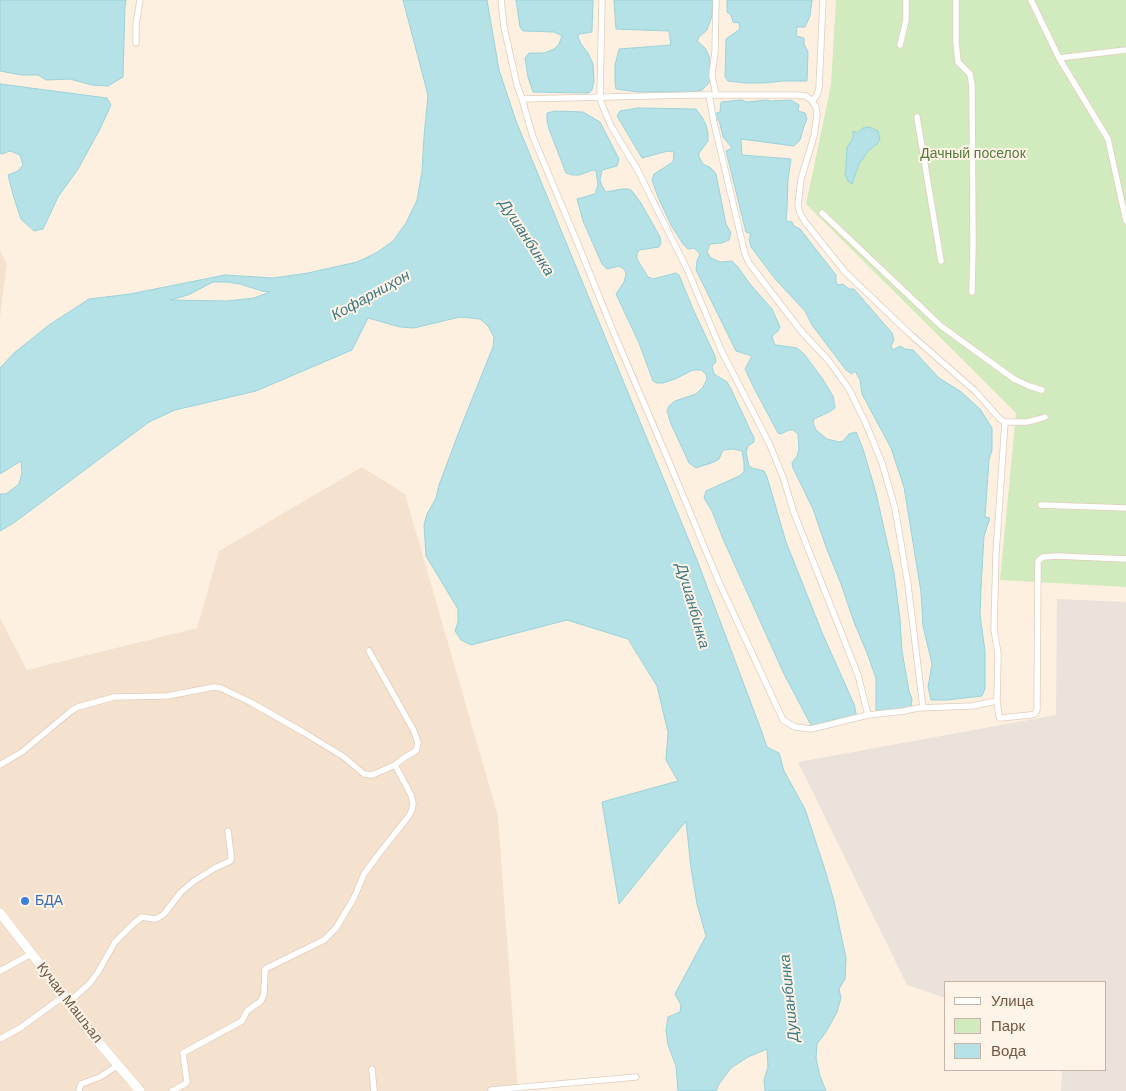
<!DOCTYPE html>
<html>
<head>
<meta charset="utf-8">
<style>
	body { margin:0 }
	#map { position:relative; width:1126px; height:1091px; overflow:hidden; background:#fdf0e0; font-family:"DM Sans",sans-serif }
	canvas { display:block }
	.legend { position:absolute; left:944px; top:981px; width:162px; height:90px; box-sizing:border-box; background:#fff4e7; border:1px solid #c7b4a7; margin:0; padding:6px 9px; list-style:none; font-size:15px; color:#745546 }
	.legend li { display:flex; align-items:center; gap:10px; height:25px }
	.legend b { width:25px; border:1px solid #c7b4a7 }
</style>
</head>
<body>
<div id="map">
<canvas width="1126" height="1091"></canvas>
<ul class="legend">
<li><b style="height:6px;background:#fff"></b>Улица</li>
<li><b style="height:14px;background:#d2ebbe"></b>Парк</li>
<li><b style="height:14px;background:#b4e2e7"></b>Вода</li>
</ul>
</div>
<script>
const ctx = document.querySelector('canvas').getContext('2d');
ctx.lineJoin = 'round';
function paint(path, color) { ctx.fillStyle = color; ctx.fill(path, 'evenodd'); }
const toPath = rows => new Path2D(rows.map(r => 'M' + r).join(''));
function strokePath(path, color, width, dash) { ctx.strokeStyle = color; ctx.lineWidth = width; ctx.lineCap = dash ? 'butt' : 'round'; ctx.setLineDash(dash || []); ctx.stroke(path); }
function label(font, color, halo, rows, align = 'center') {
  ctx.font = font + ' "DM Sans",sans-serif'; ctx.lineWidth = 4; ctx.setLineDash([]); ctx.textBaseline = 'middle'; ctx.strokeStyle = halo; ctx.fillStyle = color; for (const [text, x, y, turn = 0] of rows) {
    ctx.save(); ctx.translate(x, y); ctx.rotate((+turn || 0) * Math.PI / 180); ctx.textAlign = isNaN(turn) ? turn : align; if (halo) ctx.strokeText(text, 0, 0); ctx.fillText(text, 0, 0); ctx.restore();
  }
}
const residential = toPath([
	[0,251,7,264,0,318],
	[362,467,405,494,498,816,518,1091,0,1091,0,618,27,670,197,628,219,551]
]);
const industrial = toPath([
	[1057,599,1126,602,1126,1091,1061,1091,1062,1070,1105,1070,1105,982,945,982,945,998,907,985,798,762,1056,715]
]);
const green = toPath([
	[836,0,1126,0,1126,587,1000,580,1016,413,806,204,831,85]
]);
const water = toPath([
	[0,0,126,0,125,7,123,77,108,86,92,85,70,79,46,80,38,75,21,75,0,71,0,0],
	[403,0,487,0,499,70,516,121,697,560,760,727,767,747,779,753,784,771,805,809,826,873,834,901,846,958,845,979,839,989,841,998,837,1012,826,1032,817,1044,816,1058,820,1076,826,1091,765,1091,764,1080,768,1067,767,1049,748,1057,731,1068,719,1084,716,1091,678,1091,676,1066,668,1045,666,1030,668,1017,680,1012,681,1005,675,994,706,936,697,904,691,868,686,821,619,904,602,802,678,781,666,760,668,732,657,686,628,639,567,620,471,645,461,640,455,631,458,622,458,609,426,556,424,525,427,514,436,498,439,485,460,429,493,347,494,337,488,326,480,319,460,317,414,328,400,327,368,318,352,350,256,391,175,410,149,422,15,522,0,531,0,494,6,494,19,484,22,473,21,461,0,474,0,368,14,353,49,325,89,299,130,294,225,275,273,278,308,273,357,262,376,253,393,241,406,223,417,200,422,171,424,137,428,95,403,0],
	[213,282,227,282,240,284,262,291,270,292,254,298,228,301,170,300,188,295,213,282],
	[516,0,593,0,592,32,579,34,578,37,581,44,588,53,593,64,594,81,592,90,589,93,533,92,528,77,525,58,529,53,544,53,554,49,559,44,562,36,554,32,523,31,520,27,516,0],
	[614,0,713,0,712,16,707,30,699,37,697,41,705,48,709,56,711,72,709,83,702,90,692,92,638,92,616,89,615,81,615,65,619,49,671,45,669,31,616,29,614,0],
	[727,0,812,0,810,16,805,27,796,27,797,31,796,36,804,38,804,44,808,52,807,81,783,81,765,83,745,83,728,81,725,77,726,39,740,29,739,23,733,22,731,15,727,12,727,0],
	[0,84,107,98,111,105,100,129,78,169,58,197,43,229,34,231,21,219,14,198,8,175,18,171,23,165,20,155,10,151,2,154,0,153,0,84],
	[741,100,747,102,766,100,771,101,791,100,799,105,798,111,805,113,807,119,804,126,800,140,794,146,741,139,742,155,791,159,788,180,787,209,786,221,792,222,794,226,800,229,836,275,836,282,838,285,843,284,849,289,854,289,892,333,894,340,891,346,893,350,900,346,905,349,913,350,939,378,960,391,980,409,992,428,992,450,989,460,985,517,990,518,984,536,981,588,980,615,985,651,985,689,982,696,947,700,931,700,928,687,932,664,923,626,921,592,904,487,891,448,862,394,860,380,855,371,852,374,846,370,812,325,805,311,776,280,751,247,749,239,751,234,746,232,726,151,732,148,723,137,719,120,714,120,714,114,720,112,721,102,741,100],
	[638,108,696,109,702,117,706,125,708,133,708,141,699,153,699,157,703,164,711,168,716,174,726,224,731,233,729,240,722,243,710,244,707,252,711,258,720,262,732,261,738,267,750,284,772,309,777,320,780,327,778,331,772,336,774,343,776,345,797,348,804,354,822,378,833,396,835,408,829,412,814,419,813,423,816,430,827,439,839,442,843,441,849,434,856,432,863,449,876,493,894,573,900,619,902,651,909,691,912,699,911,708,876,715,876,678,867,653,854,622,841,584,826,547,813,509,793,468,792,463,797,456,799,449,798,434,793,430,789,430,781,434,778,433,754,388,745,369,752,356,736,351,696,270,697,261,700,254,694,248,688,249,683,244,671,225,658,197,652,180,654,174,673,162,674,152,668,151,642,158,617,116,620,111,638,108],
	[555,111,583,112,600,122,619,159,617,166,602,170,600,180,602,186,606,192,622,189,629,189,632,191,641,203,660,237,661,243,659,247,639,250,637,254,637,259,648,277,653,279,676,273,679,275,693,309,715,356,716,362,712,366,714,374,727,382,731,389,754,438,754,442,748,446,746,452,749,466,752,468,764,471,767,477,786,542,823,635,854,704,856,713,855,718,852,719,834,719,812,727,784,674,723,539,712,511,704,498,706,491,739,476,744,472,744,463,742,451,733,449,723,450,719,459,714,462,696,468,689,463,671,424,667,411,669,406,675,401,696,394,703,387,707,379,706,374,701,370,693,370,675,379,663,383,657,383,653,381,639,343,616,294,624,282,626,274,625,270,619,266,607,269,602,264,583,221,577,199,595,194,598,185,596,171,593,170,579,175,573,175,566,173,549,129,547,121,547,113,555,111],
	[869,127,878,131,880,140,877,144,868,151,859,164,852,184,848,181,845,174,846,169,847,147,853,138,853,131,857,133,863,128,869,127]
]);
const minor = toPath([
	[501,0,504,27,517,85,522,99,693,95,797,95,806,96,812,101,816,107,817,115,814,136,801,179,798,205,800,213,805,222,845,272,910,334,975,391,1000,419,1005,422],
	[602,0,600,97,601,102,611,126,637,169,688,271,721,350,769,443,783,477,794,513,858,675,868,715,904,711,918,708,972,706,997,701],
	[716,0,715,52,712,75,716,95],
	[956,0,956,42,958,62,970,74,972,86,973,242,972,292],
	[1031,0,1059,58,1108,139,1126,221],
	[136,43,136,25,140,0],
	[900,45,906,20,906,0],
	[1059,58,1126,50],
	[709,95,714,123,745,254,749,263,801,331,829,361,849,389,866,424,882,463,895,508,908,585,923,708],
	[522,99,533,137,578,244,613,331,667,457,718,580,783,720,795,727,811,729,868,715],
	[812,101,817,95,819,88,823,0],
	[917,117,941,261],
	[822,213,941,326,1014,379,1029,386,1042,390],
	[1045,417,1039,419,1027,422,1005,422,996,553,994,629,998,654,997,701,999,716,1000,718,1030,715,1035,714,1037,710,1038,562,1039,560,1043,557,1056,556,1126,559],
	[1041,505,1126,508],
	[0,765,22,752,71,711,78,707,114,697,167,696,214,687,221,688,252,703,303,732,344,757,364,774,372,775,395,765,405,757,416,751,418,743,414,731,369,651],
	[0,971,31,954],
	[69,1002,90,983,98,972,115,942,133,924,142,917,154,919,158,918,164,914,181,892,194,881,215,868,230,861,231,859,231,855,228,831],
	[0,1039,20,1028,64,996],
	[372,1069,374,1091],
	[491,1090,636,1077],
	[79,1091,81,1084,100,1077,118,1065],
	[172,1091,185,1084,187,1082,183,1053,242,1021,247,1011,261,1001,264,994,265,969,324,940,336,928,354,898,364,874,378,855,408,817,412,810,413,803,411,795,395,765]
]);
const secondary = toPath([
	[0,913,69,1002,89,1031,140,1091]
]);
const markers = [
	[25,901,5,"#3f7fe0"]
];
const parkNames = [
	["Дачный поселок",973,154]
];
const shopNames = [
	["БДА",35,901]
];
const streetNames = [
	["Кучаи Машъал",69,1003,52]
];
const waterNames = [
	["Душанбинка",526,238,57],
	["Кофарниҳон",371,296,-29],
	["Душанбинка",692,606,74],
	["Душанбинка",790,998,-96]
];
paint(residential, '#f5e2ce');
paint(industrial, '#ebe2dc');
paint(green, '#d2ebbe');
paint(water, '#b4e2e7');
strokePath(water, '#9ad2d9', 1);
strokePath(minor, '#e1ccbc', 7);
strokePath(secondary, '#e9cfbb', 10);
strokePath(minor, '#fff', 5.5);
strokePath(secondary, '#fff', 9);
for (const [x, y, r, color] of markers) { const dot = new Path2D(); dot.arc(x, y, r, 0, 2 * Math.PI); ctx.fillStyle = color; ctx.fill(dot); strokePath(dot, '#fff4e7', 2); }
label('14px', '#537b3e', '#fff4e7', parkNames);
label('14px', '#366cbe', '#fff4e7', shopNames, 'left');
label('14px', '#745546', '#fff4e7', streetNames);
label('italic 15px', '#3c7982', '#fff4e7', waterNames);
</script>
</body>
</html>
